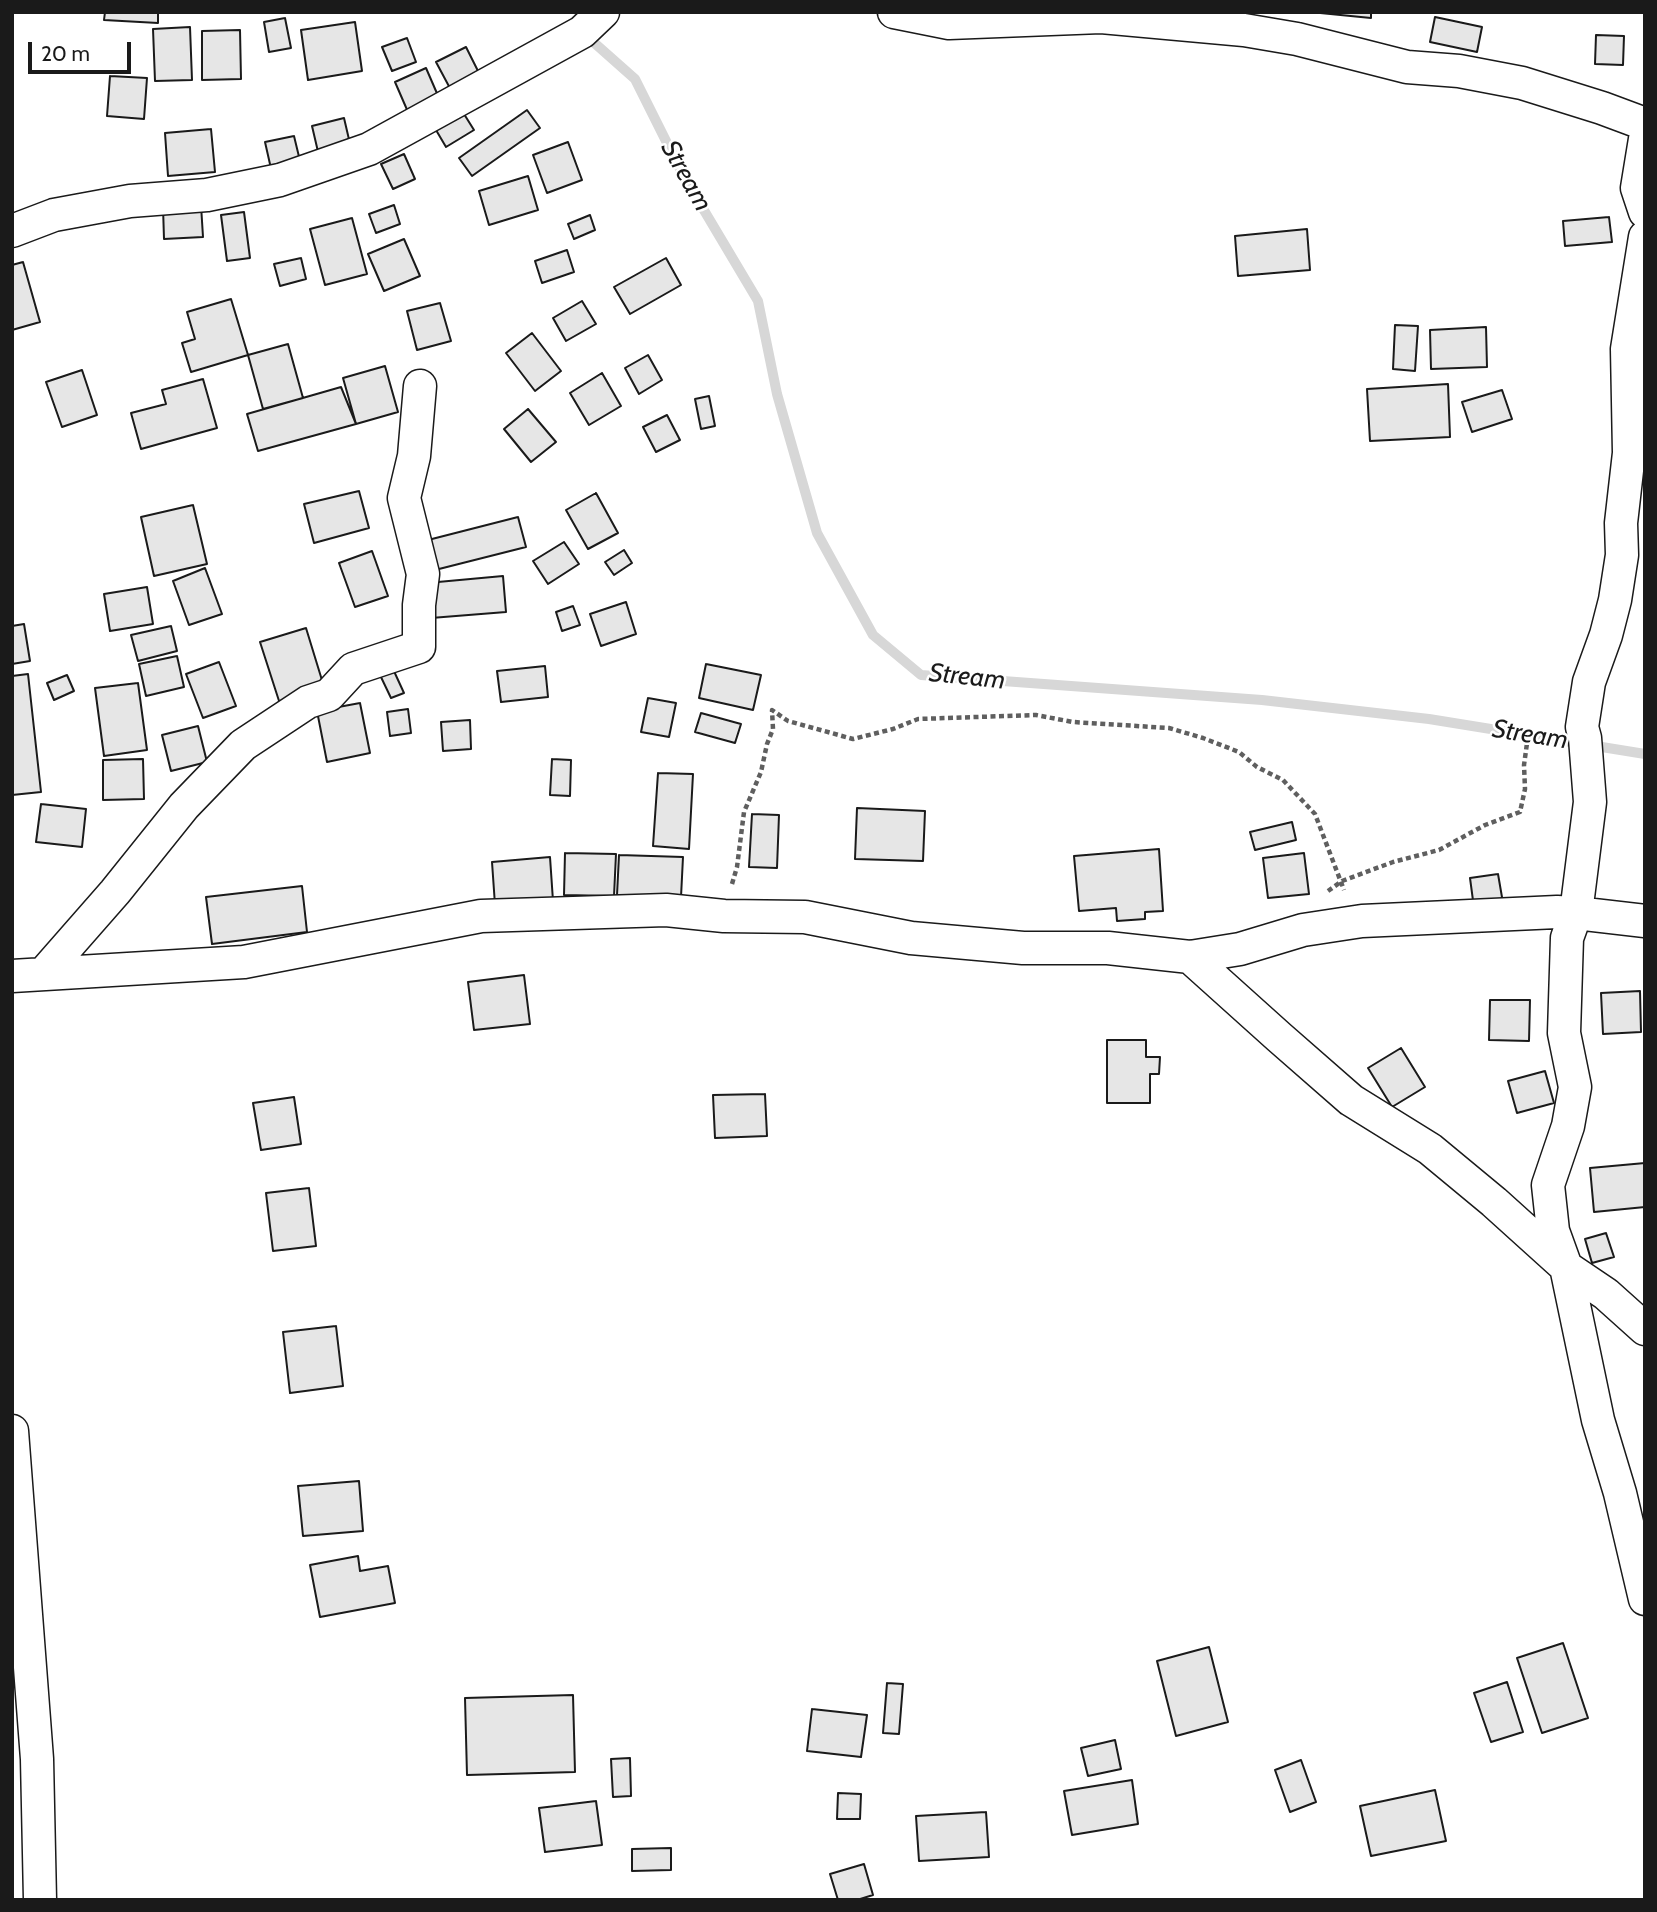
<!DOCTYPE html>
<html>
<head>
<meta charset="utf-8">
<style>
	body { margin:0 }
	#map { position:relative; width:1657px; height:1912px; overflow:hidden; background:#fff; font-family:Cabin,sans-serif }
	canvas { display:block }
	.frame { position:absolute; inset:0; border:14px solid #1a1a1a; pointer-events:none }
	.scale { position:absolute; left:28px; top:42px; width:103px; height:32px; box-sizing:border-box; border:4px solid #1a1a1a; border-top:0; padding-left:9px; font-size:21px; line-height:24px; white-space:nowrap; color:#1a1a1a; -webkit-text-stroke:5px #fff; paint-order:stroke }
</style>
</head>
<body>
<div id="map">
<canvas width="1657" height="1912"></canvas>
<div class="frame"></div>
<div class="scale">20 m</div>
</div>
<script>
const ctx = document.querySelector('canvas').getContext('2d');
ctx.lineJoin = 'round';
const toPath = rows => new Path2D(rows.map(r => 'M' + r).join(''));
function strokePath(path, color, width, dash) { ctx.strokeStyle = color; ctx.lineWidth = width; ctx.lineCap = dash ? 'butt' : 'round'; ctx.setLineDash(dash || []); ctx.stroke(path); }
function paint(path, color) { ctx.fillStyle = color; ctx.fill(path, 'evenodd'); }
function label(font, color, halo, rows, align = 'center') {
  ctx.font = font + ' Cabin,sans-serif'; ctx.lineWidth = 5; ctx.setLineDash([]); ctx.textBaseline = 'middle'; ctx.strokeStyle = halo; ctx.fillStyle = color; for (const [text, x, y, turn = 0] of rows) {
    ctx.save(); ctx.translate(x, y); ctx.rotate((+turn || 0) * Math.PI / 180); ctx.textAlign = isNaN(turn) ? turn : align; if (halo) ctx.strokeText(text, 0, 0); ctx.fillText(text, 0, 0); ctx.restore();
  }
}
const stream = toPath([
	[579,12,582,32,635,79,683,175,758,301,777,394,817,533,873,635,921,675,1262,700,1429,719,1645,754]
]);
const building = toPath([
	[105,12,158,12,158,23,104,20,105,12],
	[1310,12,1371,12,1371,18,1310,12],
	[1435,17,1482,27,1477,52,1430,42,1435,17],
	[285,18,291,48,269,52,264,22,285,18],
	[355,22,362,71,308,80,301,30,355,22],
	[190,27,192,80,155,81,153,29,190,27],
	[240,30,241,79,202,80,202,31,240,30],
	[1596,35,1624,36,1623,65,1595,64,1596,35],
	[407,38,416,62,392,71,382,47,407,38],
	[466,47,481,77,452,92,436,62,466,47],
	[426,68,439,98,408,112,395,82,426,68],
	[110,76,147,78,144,119,107,116,110,76],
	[527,110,540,128,472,176,459,158,527,110],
	[464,114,474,130,446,147,436,130,464,114],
	[344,118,351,148,319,156,312,126,344,118],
	[211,129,215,172,168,176,165,133,211,129],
	[294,136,301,165,272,173,265,142,294,136],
	[568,142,582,180,547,193,533,155,568,142],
	[404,154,415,179,393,189,381,164,404,154],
	[528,176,538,210,489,225,479,191,528,176],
	[201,205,203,237,164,239,163,207,201,205],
	[394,205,400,224,376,233,369,214,394,205],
	[244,212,250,258,227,261,221,215,244,212],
	[590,215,595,230,574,239,568,224,590,215],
	[1609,217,1612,242,1565,246,1563,221,1609,217],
	[352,218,367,274,325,285,310,229,352,218],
	[1307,229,1310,270,1238,276,1235,236,1307,229],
	[404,239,420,276,384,291,368,254,404,239],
	[567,250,574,272,542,283,535,261,567,250],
	[301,258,306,279,280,286,274,264,301,258],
	[666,258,681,285,630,314,614,287,666,258],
	[23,262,40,322,12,330,12,265,23,262],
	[231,299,248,355,191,372,182,343,195,339,187,312,231,299],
	[582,301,596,324,566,341,553,318,582,301],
	[440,303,451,341,417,350,407,311,440,303],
	[1395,325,1418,326,1415,371,1393,369,1395,325],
	[1486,327,1487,367,1431,369,1430,330,1486,327],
	[532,333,561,371,535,391,506,353,532,333],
	[288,344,303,398,263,409,248,355,288,344],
	[648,355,662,380,639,394,625,368,648,355],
	[385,366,398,412,356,424,343,378,385,366],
	[82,370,97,415,62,427,46,382,82,370],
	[602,373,621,406,589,425,570,393,602,373],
	[203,379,217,428,141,449,131,413,166,404,162,390,203,379],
	[1448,384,1450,437,1370,441,1367,389,1448,384],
	[341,387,356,424,258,451,247,414,341,387],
	[1502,390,1512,419,1472,432,1462,402,1502,390],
	[709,396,715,426,701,429,695,399,709,396],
	[528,409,556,442,531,462,504,429,528,409],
	[667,415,680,440,656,452,643,427,667,415],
	[359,491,369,528,314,543,304,504,359,491],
	[596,493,618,533,588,549,566,510,596,493],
	[193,505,207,564,154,576,141,517,193,505],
	[518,517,526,547,435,570,428,540,518,517],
	[564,542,579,564,548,584,533,561,564,542],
	[624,550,632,563,614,575,605,562,624,550],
	[372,551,388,596,355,607,339,563,372,551],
	[205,568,222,614,189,625,173,581,205,568],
	[503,576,506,612,431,618,427,583,503,576],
	[147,587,153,624,110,631,104,594,147,587],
	[626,602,636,634,601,646,590,614,626,602],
	[573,606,580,625,562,631,556,612,573,606],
	[24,624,30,661,12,664,12,626,24,624],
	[171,626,177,651,138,661,131,635,171,626],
	[306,628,325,690,280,704,260,642,306,628],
	[177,656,184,687,146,696,139,664,177,656],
	[219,662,236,706,203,718,186,674,219,662],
	[706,664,761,675,753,710,699,698,706,664],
	[545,666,548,697,501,702,497,671,545,666],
	[393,669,404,693,391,698,380,675,393,669],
	[28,674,41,792,12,795,12,676,28,674],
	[67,675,74,691,54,700,47,683,67,675],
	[138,683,147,750,104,756,95,688,138,683],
	[648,698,676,703,669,737,641,732,648,698],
	[360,703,370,753,327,762,317,711,360,703],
	[408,709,411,733,390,736,387,712,408,709],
	[701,713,741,724,735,743,695,732,701,713],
	[470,720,471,749,443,751,441,722,470,720],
	[198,726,207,762,171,771,162,735,198,726],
	[143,759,144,799,103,800,103,760,143,759],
	[552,759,571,760,570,796,550,795,552,759],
	[658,773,693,774,689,849,653,846,658,773],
	[41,804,86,809,82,847,36,842,41,804],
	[857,808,925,811,923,861,855,859,857,808],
	[752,814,779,815,777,868,749,867,752,814],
	[1292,822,1296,840,1255,850,1250,832,1292,822],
	[1159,849,1163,911,1145,912,1145,919,1117,921,1116,908,1079,911,1074,856,1159,849],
	[565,853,616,854,614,896,564,895,565,853],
	[1304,853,1309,894,1268,898,1263,858,1304,853],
	[619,855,683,857,681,897,617,895,619,855],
	[550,857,553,901,495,905,492,862,550,857],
	[1498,874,1503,903,1474,908,1470,878,1498,874],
	[302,886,307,932,212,944,206,897,302,886],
	[524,975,530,1024,474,1030,468,982,524,975],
	[1640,991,1641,1032,1603,1034,1601,993,1640,991],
	[1490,1000,1530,1000,1529,1041,1489,1040,1490,1000],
	[1107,1040,1146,1040,1146,1057,1160,1057,1159,1074,1150,1074,1150,1103,1107,1103,1107,1040],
	[1401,1048,1425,1087,1392,1107,1368,1068,1401,1048],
	[1545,1071,1554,1103,1517,1113,1508,1081,1545,1071],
	[765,1094,767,1136,715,1138,713,1095,765,1094],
	[294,1097,301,1144,261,1150,253,1103,294,1097],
	[1645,1163,1645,1207,1594,1212,1590,1168,1645,1163],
	[309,1188,316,1246,273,1251,266,1193,309,1188],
	[1606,1233,1614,1257,1592,1263,1585,1239,1606,1233],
	[336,1326,343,1386,290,1393,283,1332,336,1326],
	[359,1481,363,1531,303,1536,298,1486,359,1481],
	[358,1556,360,1571,388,1566,395,1603,320,1617,310,1565,358,1556],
	[1563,1643,1588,1718,1542,1733,1517,1658,1563,1643],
	[1209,1647,1228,1722,1176,1736,1157,1661,1209,1647],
	[1507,1682,1523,1732,1491,1742,1474,1693,1507,1682],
	[887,1683,903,1684,899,1734,883,1733,887,1683],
	[573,1695,575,1772,467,1775,465,1698,573,1695],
	[812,1709,867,1715,861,1757,807,1751,812,1709],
	[1115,1740,1121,1769,1088,1776,1081,1748,1115,1740],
	[630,1758,631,1796,613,1797,611,1759,630,1758],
	[1301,1760,1316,1802,1290,1812,1275,1770,1301,1760],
	[1132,1780,1138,1824,1072,1835,1064,1791,1132,1780],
	[1435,1790,1446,1841,1371,1856,1360,1806,1435,1790],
	[838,1793,861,1794,860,1819,837,1819,838,1793],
	[596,1801,602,1845,545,1852,539,1808,596,1801],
	[986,1812,989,1857,919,1861,916,1816,986,1812],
	[671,1848,671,1870,632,1871,632,1849,671,1848],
	[864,1864,873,1895,857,1900,838,1900,830,1874,864,1864]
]);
const path = toPath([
	[732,884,737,867,744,812,761,772,767,744,773,729,772,710,788,721,853,739,893,729,918,719,1036,715,1073,722,1169,728,1203,738,1239,752,1257,767,1283,780,1315,814,1344,890],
	[1328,891,1342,881,1393,862,1439,850,1485,825,1520,812,1525,789,1524,765,1528,736,1551,734]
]);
const minor = toPath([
	[894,12,949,23,1101,17,1244,30,1297,39,1407,67,1459,71,1522,83,1602,108,1645,124],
	[1645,139,1637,188,1645,212],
	[12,231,54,215,130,201,207,195,280,180,369,149,582,32,603,12],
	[1645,237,1627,349,1629,453,1621,523,1622,555,1615,600,1606,635,1589,682,1582,727,1585,738,1590,802,1576,913,1567,938,1564,1033,1575,1087,1568,1126,1548,1185,1553,1231,1566,1267,1598,1420,1620,1493,1645,1599],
	[1190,957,1279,1037,1351,1100,1430,1149,1494,1202,1566,1267,1606,1294,1645,1329],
	[44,973,115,892,184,806,243,745,308,702,329,695,353,669,419,647,419,605,423,574,404,498,414,456,420,386],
	[12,976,244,962,481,916,666,910,724,916,805,917,911,938,1023,948,1108,948,1190,957,1240,949,1303,930,1362,921,1557,912,1576,913,1645,921],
	[12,1431,37,1759,40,1900]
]);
const waterNames = [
	["Stream",686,176,61],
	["Stream",967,677,6],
	["Stream",1530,735,9]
];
strokePath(stream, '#d7d7d7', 10);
paint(building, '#e6e6e6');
strokePath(building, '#1a1a1a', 2);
strokePath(minor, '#1a1a1a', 35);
strokePath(path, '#5f5f5f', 4.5, [5, 3.5]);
strokePath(minor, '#fff', 32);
label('italic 26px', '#1a1a1a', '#fff', waterNames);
</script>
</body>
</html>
